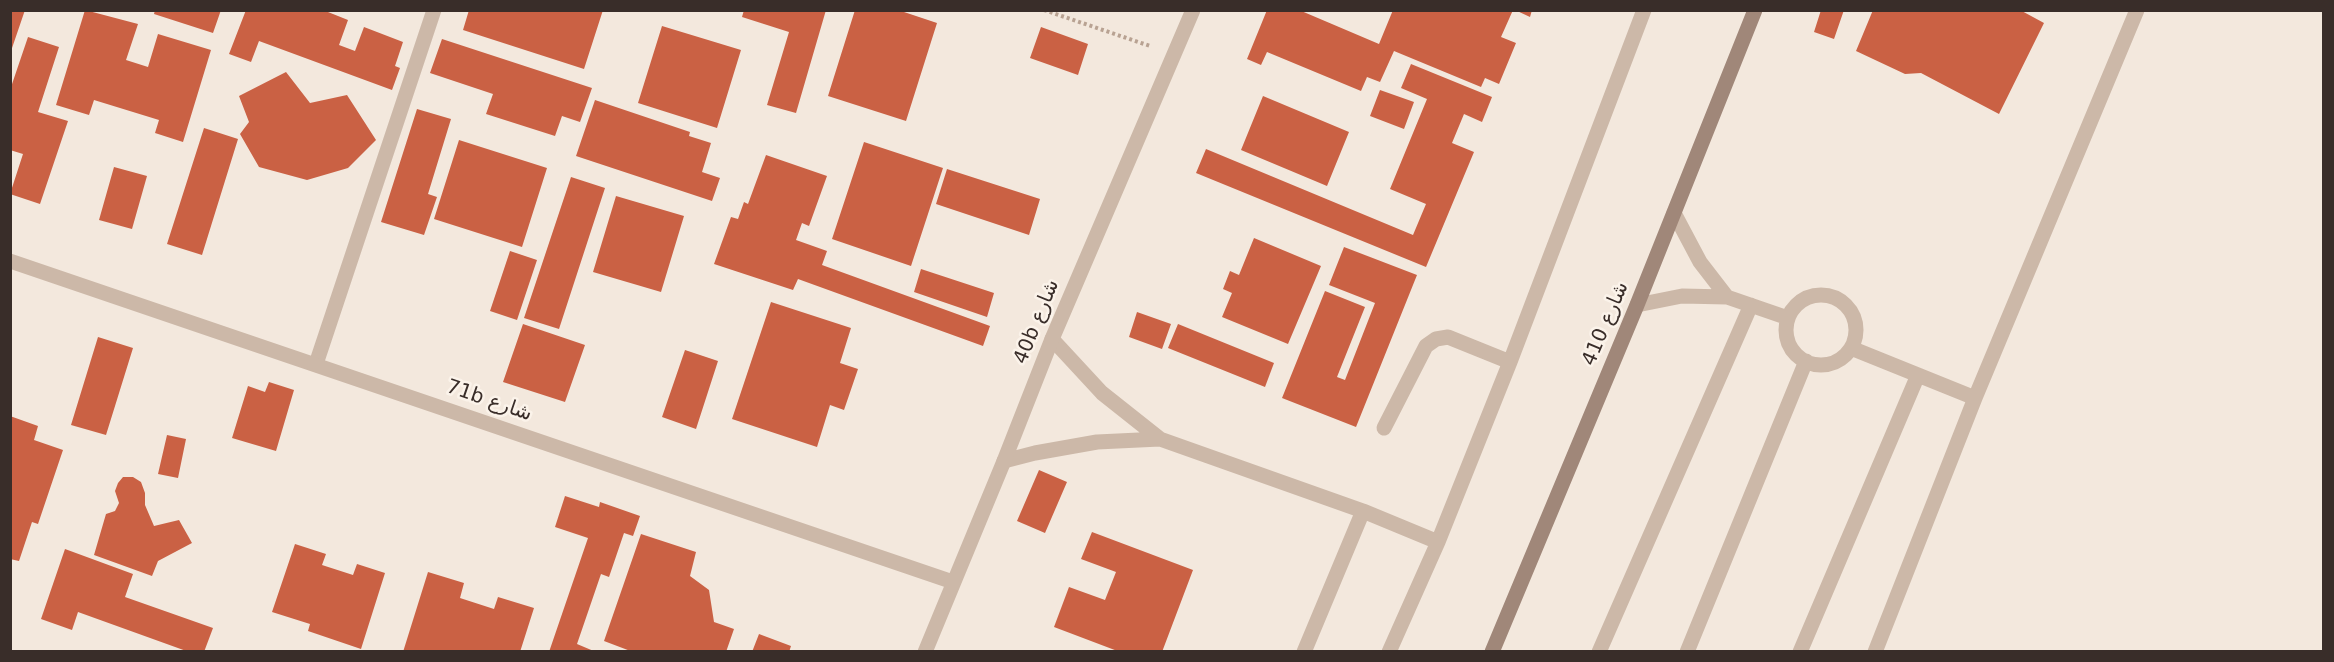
<!DOCTYPE html>
<html>
<head>
<meta charset="utf-8">
<style>
	body { margin:0 }
	#map { position:relative; width:2334px; height:662px; overflow:hidden; background:#f3e8dd; font-family:"DejaVu Sans",sans-serif }
	canvas { display:block }
	.frame { position:absolute; inset:0; border:12px solid #392d29; pointer-events:none }
</style>
</head>
<body>
<div id="map">
<canvas width="2334" height="662"></canvas>
<div class="frame"></div>
</div>
<script>
const ctx = document.querySelector('canvas').getContext('2d');
ctx.lineJoin = 'round';
function paint(path, color) { ctx.fillStyle = color; ctx.fill(path, 'evenodd'); }
const toPath = rows => new Path2D(rows.map(r => 'M' + r).join(''));
function strokePath(path, color, width, dash) { ctx.strokeStyle = color; ctx.lineWidth = width; ctx.lineCap = dash ? 'butt' : 'round'; ctx.setLineDash(dash || []); ctx.stroke(path); }
function label(font, color, halo, rows, align = 'center') {
  ctx.font = font + ' "DejaVu Sans","Noto Naskh Arabic",sans-serif'; ctx.lineWidth = 5; ctx.setLineDash([]); ctx.textBaseline = 'middle'; ctx.strokeStyle = halo; ctx.fillStyle = color; for (const [text, x, y, turn = 0] of rows) {
    ctx.save(); ctx.translate(x, y); ctx.rotate((+turn || 0) * Math.PI / 180); ctx.textAlign = isNaN(turn) ? turn : align; if (halo) ctx.strokeText(text, 0, 0); ctx.fillText(text, 0, 0); ctx.restore();
  }
}
const building = toPath([
	[10,10,25,10,11,51,10,50],
	[85,10,138,24,126,60,148,67,158,34,211,50,183,142,155,133,159,120,94,100,89,115,56,105],
	[155,10,221,10,213,33,154,14],
	[246,10,323,10,348,20,339,45,355,51,364,27,403,42,395,66,400,68,392,90,259,41,251,62,229,54],
	[469,10,603,10,584,69,463,30],
	[744,10,826,10,796,113,767,105,789,32,742,17],
	[855,10,898,10,937,23,906,121,828,96],
	[1267,10,1299,10,1379,44,1393,10,1513,10,1501,37,1516,43,1499,84,1485,78,1481,87,1394,51,1380,82,1367,77,1361,91,1267,52,1261,65,1247,59],
	[1515,10,1532,10,1530,17],
	[1821,10,1844,10,1834,39,1814,32],
	[1873,10,2020,10,2044,23,1999,114,1921,73,1905,74,1856,51],
	[662,26,741,50,717,128,638,103],
	[1041,27,1088,44,1078,75,1030,58],
	[28,37,59,47,38,112,68,121,40,204,10,194,23,154,10,150,10,90],
	[442,39,592,88,580,122,562,116,555,136,486,114,493,94,430,73],
	[1411,64,1492,97,1482,122,1464,114,1452,143,1474,152,1426,267,1196,173,1206,149,1413,235,1426,204,1390,189,1427,99,1401,88],
	[286,72,310,103,347,95,376,140,348,168,307,180,259,167,240,134,249,122,239,96],
	[1380,90,1414,102,1404,129,1370,116],
	[1263,96,1349,132,1327,186,1241,150],
	[595,100,690,132,689,136,711,143,702,172,720,178,712,201,576,156],
	[417,109,451,119,428,194,437,197,424,235,381,222],
	[204,128,238,139,202,255,167,244],
	[459,140,547,168,522,247,434,219],
	[864,142,943,168,911,266,832,239],
	[766,155,827,176,809,226,802,223,796,240,827,251,822,265,990,326,983,346,798,279,793,290,714,264,731,217,738,219,744,202,748,204],
	[114,167,147,176,132,229,99,220],
	[947,169,1040,199,1029,235,936,204],
	[571,177,605,188,559,329,524,318],
	[616,196,684,216,661,292,593,272],
	[1254,238,1321,266,1288,344,1222,317,1232,293,1223,289,1230,271,1239,275],
	[1344,247,1417,275,1356,427,1282,398,1325,291,1365,307,1337,377,1345,380,1375,303,1329,285],
	[510,251,537,260,517,320,490,311],
	[921,269,994,293,987,317,914,292],
	[771,302,851,328,840,363,858,369,844,410,830,405,817,447,732,419],
	[1137,312,1171,324,1162,349,1129,337],
	[523,324,585,345,565,402,503,382],
	[1178,324,1274,363,1265,387,1168,348],
	[98,337,133,348,106,435,71,425],
	[685,350,718,361,696,429,662,417],
	[269,382,294,390,276,451,232,438,248,386,265,392],
	[10,416,38,426,34,440,63,450,38,524,32,522,19,561,10,559],
	[167,435,186,439,178,478,158,474],
	[1039,470,1067,482,1045,533,1017,521],
	[123,477,133,477,141,482,145,493,145,505,154,526,179,520,192,543,158,561,152,576,94,555,106,514,115,511,119,503,115,491,118,483],
	[565,496,599,507,600,502,640,516,633,536,624,533,609,577,601,574,577,644,596,652,549,652,588,538,555,527],
	[1092,532,1193,570,1162,652,1120,652,1054,627,1069,587,1105,600,1116,572,1081,559],
	[641,534,696,552,690,576,709,590,714,622,734,629,726,652,633,652,604,641],
	[295,544,326,554,322,565,353,575,357,564,385,573,361,649,308,631,310,624,272,612],
	[65,549,133,574,125,597,213,628,204,652,189,652,78,612,72,630,41,619],
	[428,572,464,583,460,598,494,609,498,597,534,608,520,652,403,652],
	[759,634,791,646,789,652,752,652]
]);
const path = toPath([
	[1044,10,1150,46]
]);
const lane = toPath([
	[1674,213,1700,262,1727,297],
	'1786 330a35 35 0 1 1 70 0a35 35 0 1 1-70 0Z',
	[1637,305,1682,296,1727,297,1788,318],
	[1052,339,1102,393,1160,439,1363,511,1438,542],
	[1851,348,1975,398],
	[316,364,434,10],
	[1384,428,1426,346,1436,339,1448,337,1510,362],
	[1004,461,1035,453,1097,442,1160,439],
	[1304,652,1363,511],
	[1389,652,1438,542,1510,362,1644,10],
	[1599,652,1751,305],
	[1687,652,1806,361],
	[1800,652,1918,375],
	[1875,652,1975,398,2137,10]
]);
const street = toPath([
	[10,261,953,582],
	[925,652,1004,461,1052,339,1193,10]
]);
const secondary = toPath([
	[1492,652,1637,305,1755,10]
]);
const streetNames = [
	["40b شارع",1037,322,-68],
	["شارع 410",1606,324,-67],
	["71b شارع",489,401,19]
];
paint(building, '#ca6144');
strokePath(path, '#b8a292', 4, [3, 3]);
strokePath(lane, '#ccb8a8', 15);
strokePath(street, '#ccb8a8', 15);
strokePath(secondary, '#a08779', 15);
label('20px', '#392d29', '#fbf3ea', streetNames);
</script>
</body>
</html>
